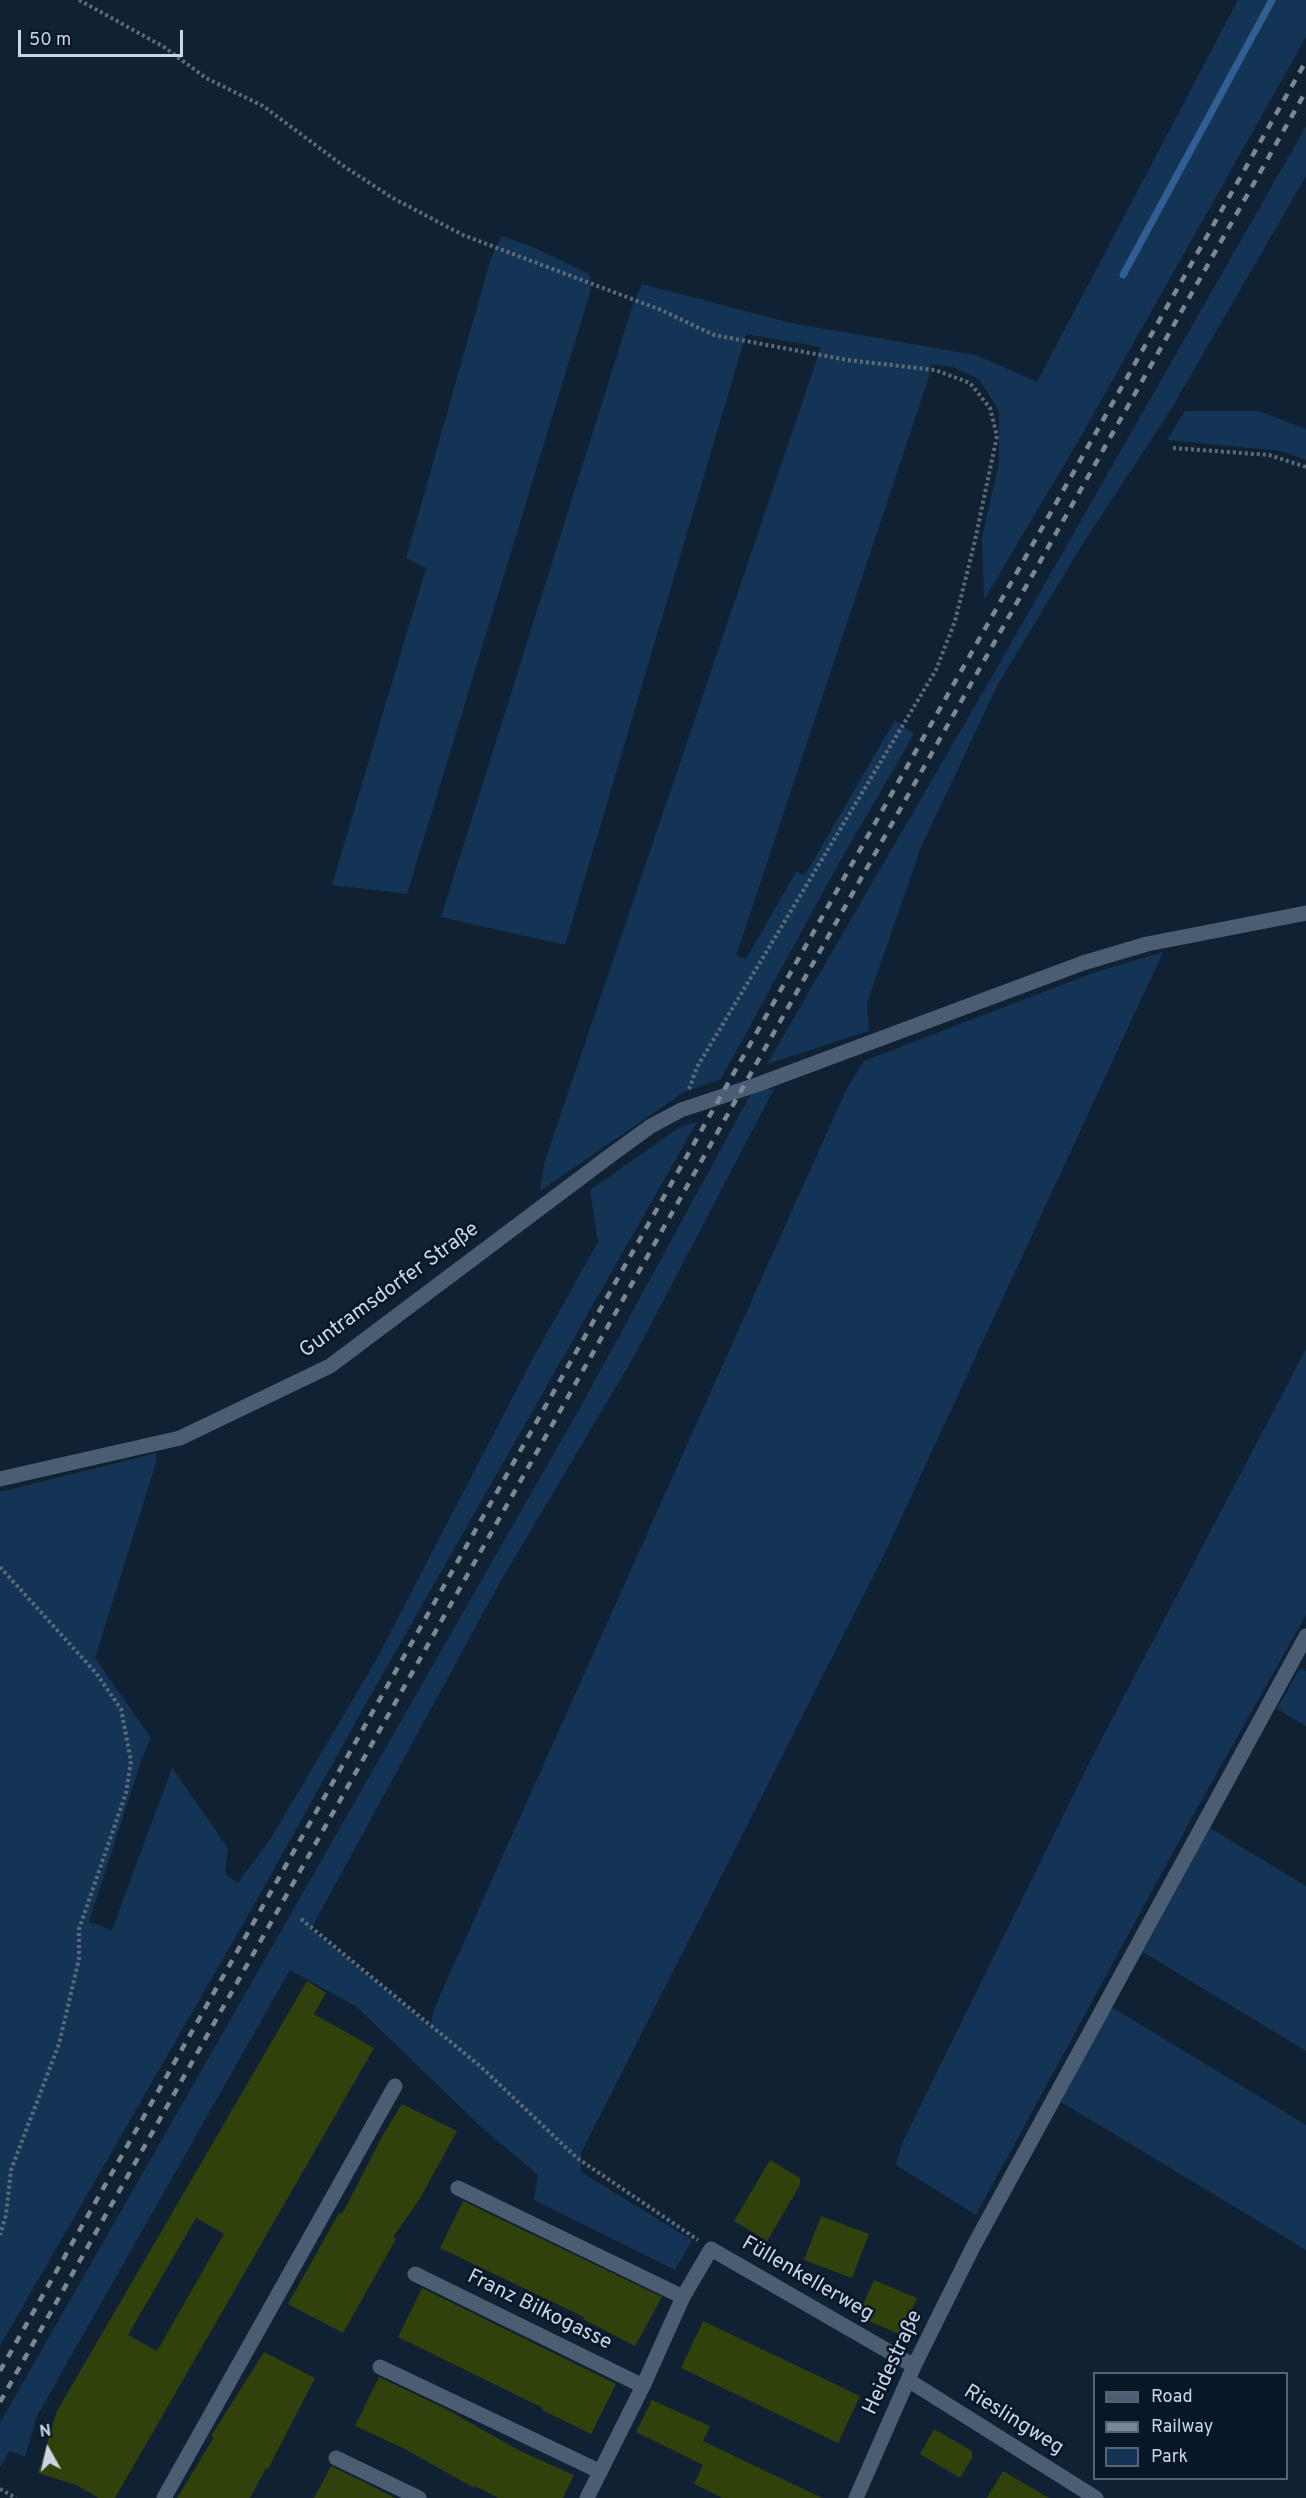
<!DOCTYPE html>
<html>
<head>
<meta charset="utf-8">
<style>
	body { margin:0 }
	#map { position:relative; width:1306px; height:2498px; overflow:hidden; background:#102133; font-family:Overpass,sans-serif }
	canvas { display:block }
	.legend { position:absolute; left:1093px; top:2372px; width:195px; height:108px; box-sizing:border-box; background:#071729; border:2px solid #556373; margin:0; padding:8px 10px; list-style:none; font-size:18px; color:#cbd6e2 }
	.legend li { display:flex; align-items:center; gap:12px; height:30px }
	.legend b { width:30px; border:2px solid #556373 }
	.north { position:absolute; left:18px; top:2420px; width:60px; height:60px; -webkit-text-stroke:4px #071729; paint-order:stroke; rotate:352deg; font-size:16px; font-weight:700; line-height:24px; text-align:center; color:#cbd6e2 }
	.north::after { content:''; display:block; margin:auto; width:21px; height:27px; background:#cbd6e2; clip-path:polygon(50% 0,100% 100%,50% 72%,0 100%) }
	.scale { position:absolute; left:18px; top:30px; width:165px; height:27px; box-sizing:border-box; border:3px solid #cbd6e2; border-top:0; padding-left:8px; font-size:18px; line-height:21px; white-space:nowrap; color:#cbd6e2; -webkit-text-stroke:4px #071729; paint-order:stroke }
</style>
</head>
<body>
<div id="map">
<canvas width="1306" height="2498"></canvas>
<ul class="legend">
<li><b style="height:8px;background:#4a5d72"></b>Road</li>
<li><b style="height:8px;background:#7a8796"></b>Railway</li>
<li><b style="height:16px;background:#143455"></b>Park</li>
</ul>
<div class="north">N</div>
<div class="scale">50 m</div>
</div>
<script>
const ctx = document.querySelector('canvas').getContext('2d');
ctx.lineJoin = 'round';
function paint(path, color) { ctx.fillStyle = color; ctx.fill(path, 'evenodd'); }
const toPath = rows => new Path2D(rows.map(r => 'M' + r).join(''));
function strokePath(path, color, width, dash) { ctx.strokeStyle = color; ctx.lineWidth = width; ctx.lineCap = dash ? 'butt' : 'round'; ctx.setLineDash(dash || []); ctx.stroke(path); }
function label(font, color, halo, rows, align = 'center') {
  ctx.font = font + ' Overpass,sans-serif'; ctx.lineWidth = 5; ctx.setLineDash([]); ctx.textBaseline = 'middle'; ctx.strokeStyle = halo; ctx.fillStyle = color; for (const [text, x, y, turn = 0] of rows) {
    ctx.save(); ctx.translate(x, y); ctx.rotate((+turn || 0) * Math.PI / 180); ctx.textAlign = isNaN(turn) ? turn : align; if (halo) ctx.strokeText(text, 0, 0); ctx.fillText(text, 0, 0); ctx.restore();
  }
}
const green = toPath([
	[1238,0,1306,0,1306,37,1080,438,984,600,982,537,999,463,999,411,979,379,953,367,931,364,929,376,736,956,746,959,796,872,805,875,895,720,914,734,839,863,721,1079,684,1092,540,1191,544,1164,821,347,746,334,565,945,441,917,633,304,642,284,791,323,976,355,1037,382],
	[1306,126,1306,176,1170,411,1082,545,998,684,921,847,867,1003,869,1031,767,1064,994,673],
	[502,236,535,248,589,274,591,289,407,894,332,885,426,568,406,558,491,258],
	[1185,411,1259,411,1306,429,1306,460,1282,451,1167,440],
	[1163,952,883,1557,581,2153,581,2172,692,2240,675,2270,534,2200,538,2175,481,2127,357,2007,290,1970,37,2416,25,2457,10,2451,0,2467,0,2423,581,1406,753,1090,774,1089,636,1353,499,1584,311,1929,430,2026,434,2009,847,1088,864,1061,1090,974],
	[697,1122,368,1700,258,1898,0,2346,0,1492,156,1453,156,1463,95,1658,151,1738,142,1758,89,1922,112,1930,172,1768,228,1848,225,1874,238,1883,271,1838,375,1662,533,1358,598,1242,590,1190,680,1127],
	[1306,1349,1306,1615,1196,1810,976,2215,896,2165,903,2141,1090,1761],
	[1300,1668,1306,1671,1306,1726,1277,1709],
	[1210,1828,1306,1886,1306,2051,1143,1952],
	[1110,2006,1306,2125,1306,2250,1061,2102]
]);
const stream = toPath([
	[1123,275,1272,0]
]);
const building = toPath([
	[307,1981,326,1993,314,2014,374,2048,115,2498,99,2498,76,2485,38,2473,57,2411],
	[196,2218,224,2234,157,2351,128,2335],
	[402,2104,457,2131,419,2200,393,2237,396,2239,343,2333,288,2304,339,2213,342,2214,383,2135],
	[770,2160,800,2178,800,2185,767,2241,734,2221],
	[463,2201,662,2297,635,2346,583,2319,584,2317,440,2248],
	[821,2216,869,2234,852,2278,804,2260],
	[874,2280,917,2298,901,2335,858,2316],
	[422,2288,616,2384,591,2434,542,2410,543,2408,398,2337],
	[703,2321,860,2396,838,2443,681,2368],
	[264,2352,315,2378,268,2469,266,2468,250,2498,177,2498,214,2437,211,2436],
	[379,2377,446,2409,520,2451,574,2475,563,2498,499,2498,475,2486,474,2488,405,2449,355,2426],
	[652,2400,710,2426,703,2441,822,2498,723,2498,694,2484,703,2465,636,2432],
	[934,2429,972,2451,972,2458,960,2478,920,2454],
	[331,2466,366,2483,395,2498,314,2498],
	[1003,2471,1049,2498,987,2498]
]);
const path = toPath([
	[79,0,164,47,206,78,263,106,345,167,391,197,463,235,661,310,714,335,847,360,935,370,970,383,990,408,997,436,974,545,955,621,936,670,697,1067,689,1089],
	[1173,448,1269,455,1306,467],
	[0,1567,96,1673,121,1709,131,1761,126,1793,79,1929,79,1959,59,2044,11,2170,6,2215,0,2235],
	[301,1919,480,2066,577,2158,698,2240],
	[0,2489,16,2498]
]);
const minor = toPath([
	[0,1479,180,1438,330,1366,611,1155,651,1126,681,1110,759,1084,1083,963,1147,944,1306,913],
	[458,2188,683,2297],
	[415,2274,643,2386],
	[380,2367,599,2471],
	[908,2380,1096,2498],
	[336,2458,419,2498],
	[164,2498,395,2086],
	[587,2498,643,2386,683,2297,711,2249,914,2366],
	[856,2498,914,2366,973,2247,1306,1636]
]);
const rail = toPath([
	[0,2371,1306,61],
	[0,2402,1306,91]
]);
const streetNames = [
	["Guntramsdorfer Straße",390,1291,-36],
	["Füllenkellerweg",807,2280,30],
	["Franz Bilkogasse",539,2311,26],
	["Heidestraße",894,2363,-65],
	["Rieslingweg",1013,2421,32]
];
paint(green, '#143455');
strokePath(stream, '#306093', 7);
paint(building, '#31410c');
strokePath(path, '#5b6a79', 4, [3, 3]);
strokePath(minor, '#4a5d72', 15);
strokePath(rail, '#7a8796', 4.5, [8, 8]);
label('21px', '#cbd6e2', '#071729', streetNames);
</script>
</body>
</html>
